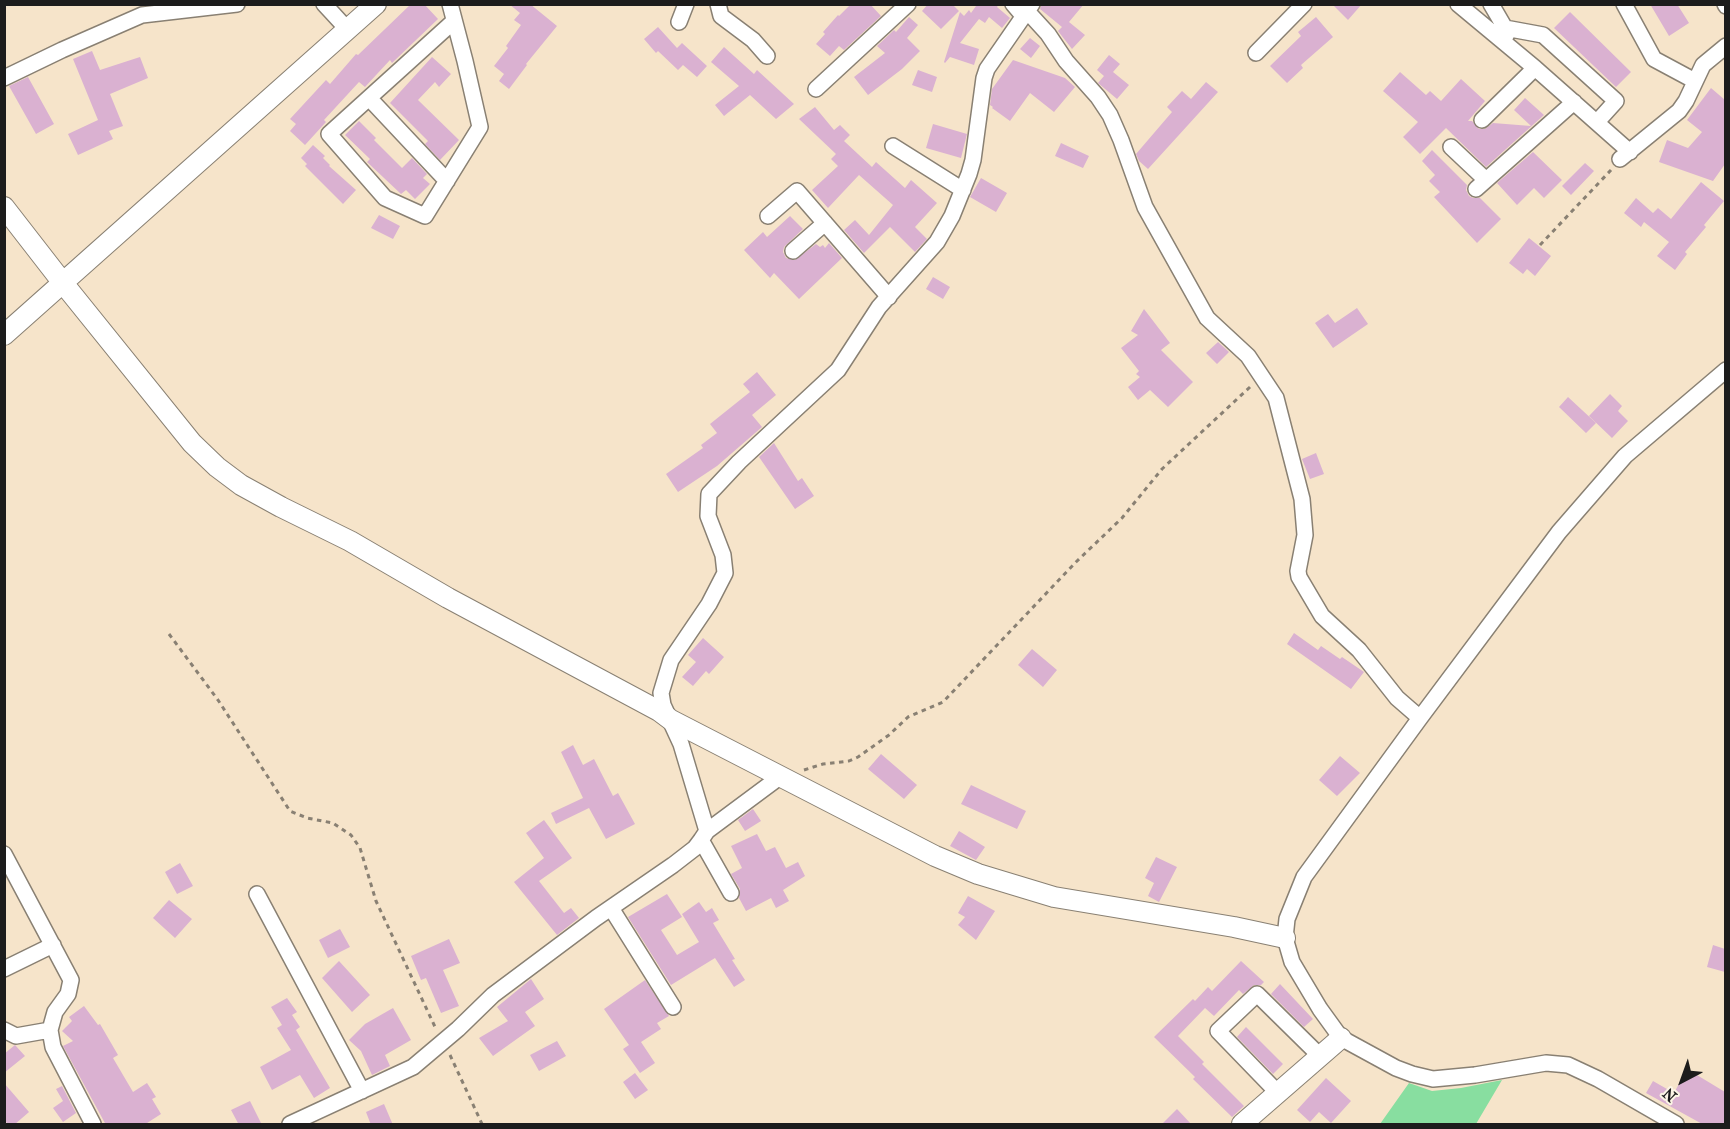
<!DOCTYPE html>
<html>
<head>
<meta charset="utf-8">
<style>
	body { margin:0 }
	#map { position:relative; width:1730px; height:1129px; overflow:hidden; background:#f6e4ca; font-family:"IM FELL French Canon",serif }
	canvas { display:block }
	.frame { position:absolute; inset:0; border:6px solid #1c1c1c; pointer-events:none }
	.north { position:absolute; left:1652px; top:1051px; width:60px; height:60px; -webkit-text-stroke:4px #fcf5e5; paint-order:stroke; rotate:221deg; font-size:16px; font-weight:700; line-height:24px; text-align:center; color:#1c1c1c }
	.north::after { content:''; display:block; margin:auto; width:21px; height:27px; background:#1c1c1c; clip-path:polygon(50% 0,100% 100%,50% 72%,0 100%) }
</style>
</head>
<body>
<div id="map">
<canvas width="1730" height="1129"></canvas>
<div class="frame"></div>
<div class="north">N</div>
</div>
<script>
const ctx = document.querySelector('canvas').getContext('2d');
ctx.lineJoin = 'round';
function paint(path, color) { ctx.fillStyle = color; ctx.fill(path, 'evenodd'); }
const toPath = rows => new Path2D(rows.map(r => 'M' + r).join(''));
function strokePath(path, color, width, dash) { ctx.strokeStyle = color; ctx.lineWidth = width; ctx.lineCap = dash ? 'butt' : 'round'; ctx.setLineDash(dash || []); ctx.stroke(path); }
const green = toPath([
	[1502,1080,1476,1124,1380,1124,1409,1083,1432,1091,1461,1088]
]);
const building = toPath([
	[411,4,424,4,438,19,392,63,390,60,365,87,359,82,324,120,326,122,305,145,290,131,296,124,290,119,326,80,330,84,356,54,358,55],
	[509,4,530,4,557,26,526,64,527,65,509,89,499,81,504,74,494,66,508,48,506,46,521,25,514,20,520,13],
	[851,4,870,4,881,16,844,50,839,46,830,56,816,44,825,34,823,32,838,15,839,16],
	[928,4,952,4,959,11,941,29,922,11],
	[974,4,999,4,997,7,1010,18,1002,28,989,17,985,23,979,19,960,43,979,49,974,65,950,57,945,63,944,62,960,12,964,16,969,10,971,13,976,6],
	[1042,4,1084,4,1069,22,1085,35,1072,49,1058,31,1062,27,1040,9],
	[1332,4,1362,4,1348,20],
	[1650,4,1677,4,1689,23,1669,36],
	[1570,12,1631,72,1616,87,1554,28],
	[909,17,918,25,907,38,920,51,902,69,868,95,854,77,885,53,877,46,894,30,896,32],
	[1316,17,1333,37,1301,65,1303,68,1287,83,1270,66,1301,36,1298,32],
	[658,27,677,48,682,43,707,66,697,77,683,65,678,70,658,51,656,53,644,39],
	[1030,38,1040,46,1031,58,1020,49],
	[724,47,754,74,757,70,794,104,776,119,750,95,724,116,715,105,739,86,711,62],
	[92,51,100,70,140,57,148,78,110,94,123,126,109,131,113,139,78,155,68,134,98,120,73,59],
	[1109,55,1120,64,1113,72,1129,85,1117,99,1098,83,1104,76,1097,70],
	[432,57,451,74,439,87,435,82,418,100,459,140,440,160,425,144,428,141,390,103],
	[1013,60,1065,78,1075,87,1054,112,1030,93,1010,121,992,108,993,107,990,105,992,89],
	[918,70,937,77,932,92,912,85],
	[1400,72,1426,95,1430,91,1441,101,1461,79,1485,101,1468,121,1472,121,1479,129,1485,129,1493,123,1531,126,1514,110,1525,98,1544,115,1486,167,1446,128,1420,154,1403,137,1418,122,1383,91],
	[28,77,54,124,36,134,9,86],
	[1206,82,1218,92,1148,169,1139,161,1136,154,1172,112,1167,107,1182,91,1191,99],
	[1711,88,1725,100,1725,164,1713,181,1659,162,1667,140,1688,148,1702,132,1687,120],
	[815,107,834,130,840,125,850,135,844,141,872,167,876,162,905,188,911,180,937,203,915,227,927,239,915,252,890,227,864,253,844,230,855,220,869,235,893,205,859,175,828,208,812,190,838,166,831,159,836,154,799,119],
	[359,121,376,138,374,140,402,168,412,158,427,174,423,178,430,184,415,199,406,190,401,194,367,162,370,159,345,135],
	[933,124,967,134,961,158,926,148],
	[1061,143,1089,156,1083,168,1055,156],
	[313,145,325,156,323,158,330,165,329,166,356,190,343,204,305,166,307,164,301,158],
	[1432,150,1467,185,1466,190,1469,196,1473,198,1480,198,1501,219,1477,243,1434,197,1440,192,1429,181,1435,175,1422,161],
	[1533,152,1562,180,1544,198,1534,188,1517,205,1497,183],
	[1585,163,1594,171,1571,195,1562,186],
	[981,178,1007,193,996,212,970,197],
	[1701,182,1724,201,1704,225,1706,227,1685,252,1687,254,1675,270,1657,256,1669,242,1644,222,1641,227,1624,213,1636,198,1653,213,1658,208,1671,219],
	[379,215,400,226,393,239,371,228],
	[790,216,803,229,784,247,783,252,786,258,795,260,816,244,820,247,823,245,825,248,829,243,842,258,799,299,774,273,770,278,744,250,763,232,767,237],
	[1529,238,1551,256,1535,276,1527,269,1523,274,1509,263],
	[933,277,950,287,943,299,926,289],
	[1357,308,1368,324,1333,348,1315,323,1328,314,1335,323],
	[1144,309,1170,343,1161,350,1193,382,1168,407,1150,390,1138,400,1128,387,1140,377,1136,374,1139,371,1121,348,1138,335,1131,331],
	[1218,342,1229,352,1217,364,1206,353],
	[757,372,776,395,752,415,762,427,717,466,678,492,666,474,703,448,701,445,717,433,710,424,750,392,743,384],
	[1610,394,1622,406,1618,411,1628,421,1612,438,1589,416],
	[1568,397,1596,423,1586,433,1559,407],
	[774,443,798,481,802,478,814,496,795,509,759,457],
	[1316,453,1324,474,1310,479,1302,459],
	[1294,633,1318,650,1321,646,1340,659,1342,657,1364,672,1351,689,1287,644],
	[703,638,724,657,709,674,706,671,693,686,682,677,696,662,688,655],
	[1032,649,1057,670,1043,687,1018,665],
	[573,745,583,765,594,759,613,796,618,793,635,824,606,839,589,808,556,824,551,813,583,798,561,752],
	[881,754,917,785,904,799,868,769],
	[1340,756,1360,773,1337,796,1319,780],
	[971,785,1026,811,1017,829,961,804],
	[753,809,761,821,745,831,738,820],
	[544,820,572,858,539,881,564,913,571,908,579,918,557,935,514,882,544,858,526,833],
	[959,831,985,847,976,860,950,846],
	[757,834,766,851,775,847,786,868,798,862,805,876,783,890,789,901,776,908,771,898,746,911,739,898,740,889,731,874,742,868,731,846],
	[1156,857,1177,867,1159,902,1148,896,1154,883,1145,878],
	[180,863,193,886,177,894,165,872],
	[667,894,682,917,661,930,677,955,699,942,682,914,699,902,706,912,712,908,719,920,713,923,735,959,732,960,745,980,734,987,715,958,671,985,628,917],
	[968,896,995,911,976,940,958,925,965,917,958,913],
	[169,900,192,919,175,938,153,918],
	[340,929,350,947,328,958,319,940],
	[449,939,460,963,443,970,459,1006,441,1013,426,978,421,980,411,956],
	[1713,945,1725,949,1725,972,1707,967],
	[339,961,370,995,352,1012,322,978],
	[1241,961,1264,982,1261,985,1254,985,1243,994,1239,990,1214,1016,1205,1008,1178,1036,1204,1062,1202,1064,1244,1106,1232,1117,1193,1079,1195,1077,1154,1037,1193,999,1195,1001,1208,987,1212,991],
	[531,979,544,999,525,1012,535,1026,493,1056,479,1038,508,1021,497,1007],
	[645,980,669,1016,657,1023,661,1029,641,1042,655,1063,640,1073,623,1049,629,1045,604,1009],
	[1280,984,1313,1019,1304,1027,1271,994],
	[287,998,297,1012,292,1015,300,1027,296,1030,330,1088,314,1098,300,1075,272,1090,260,1067,291,1050,277,1028,282,1025,271,1007],
	[84,1006,98,1025,100,1024,118,1055,113,1058,133,1092,147,1083,156,1097,152,1099,161,1114,144,1125,106,1125,63,1046,73,1041,62,1031,72,1021,69,1017],
	[393,1008,411,1040,385,1055,390,1066,372,1075,361,1051,349,1040,365,1024],
	[1246,1027,1283,1064,1273,1074,1237,1037],
	[557,1041,566,1056,539,1071,530,1055],
	[15,1045,25,1056,4,1073,4,1054],
	[1687,1069,1725,1092,1725,1125,1704,1125,1646,1093,1653,1081,1674,1093],
	[635,1073,648,1090,635,1099,623,1082],
	[1326,1078,1351,1101,1331,1123,1319,1112,1310,1122,1297,1110],
	[4,1083,29,1112,14,1125,9,1125,4,1120],
	[62,1086,76,1113,63,1122,53,1108,63,1101,56,1089],
	[250,1101,262,1125,239,1125,231,1110],
	[384,1104,393,1125,371,1125,366,1112],
	[1177,1109,1192,1125,1161,1125]
]);
const path = toPath([
	[1540,245,1611,170],
	[169,634,218,700,290,811,307,818,333,823,351,835,360,848,376,901,436,1029],
	[804,770,823,764,849,761,858,757,889,735,908,717,943,702,1076,562,1122,518,1162,469,1250,387],
	[450,1055,482,1124]
]);
const minor = toPath([
	[324,4,348,30],
	[450,4,465,61,480,127,425,216,385,198,329,134,454,21],
	[718,4,721,16,753,40,767,56],
	[1013,4,1024,17],
	[1458,4,1535,68,1630,152],
	[1491,4,1505,28,1506,36],
	[1624,4,1654,59,1695,81],
	[1725,4,1726,6],
	[1027,11,1048,34,1066,61,1098,97,1110,115,1121,140,1145,207,1207,318,1248,356,1276,398,1302,499,1305,535,1298,571,1299,577,1322,616,1359,650,1397,698,1420,718],
	[679,22,686,4],
	[1505,28,1543,35,1616,101,1597,122],
	[1256,53,1304,4],
	[4,78,62,50,142,15,237,4],
	[816,89,908,4],
	[369,98,447,181],
	[1482,120,1535,68],
	[893,146,963,190],
	[1451,147,1486,180],
	[1620,159,1679,111,1686,101,1703,65,1726,46],
	[1476,189,1574,102],
	[768,216,797,191,889,297],
	[793,251,825,223],
	[707,831,781,776],
	[701,840,731,893],
	[4,854,71,980,68,994,55,1012,50,1030,53,1047,93,1124],
	[257,894,362,1091],
	[611,908,673,1007],
	[4,969,53,945],
	[4,1030,16,1036,50,1030],
	[1278,1093,1218,1031,1257,994,1320,1056],
	[290,1124,413,1067,458,1029,493,995,596,918,673,865,695,848,701,840,707,831,681,744,663,705,661,693,671,660,709,604,725,573,723,555,708,516,709,494,739,462,838,370,879,307,937,242,952,216,969,174,973,160,984,78,987,69,1032,4],
	[1676,1124,1598,1079,1568,1065,1546,1063,1475,1075,1433,1079,1412,1074,1396,1068,1341,1038,1320,1009,1292,962,1285,938,1287,919,1304,877,1420,718,1559,532,1625,456,1726,370]
]);
const tertiary = toPath([
	[4,207,63,283,192,443,217,467,241,485,281,507,350,541,448,598,659,711,671,720,935,856,978,874,1054,897,1234,927,1285,938],
	[4,335,376,4],
	[1242,1124,1341,1038]
]);
paint(green, '#88dea0');
paint(building, '#dab1d1');
strokePath(minor, '#898073', 18);
strokePath(tertiary, '#898073', 22);
strokePath(path, '#898073', 3, [4.5, 4.5]);
strokePath(minor, '#fff', 15);
strokePath(tertiary, '#fff', 20);
</script>
</body>
</html>
